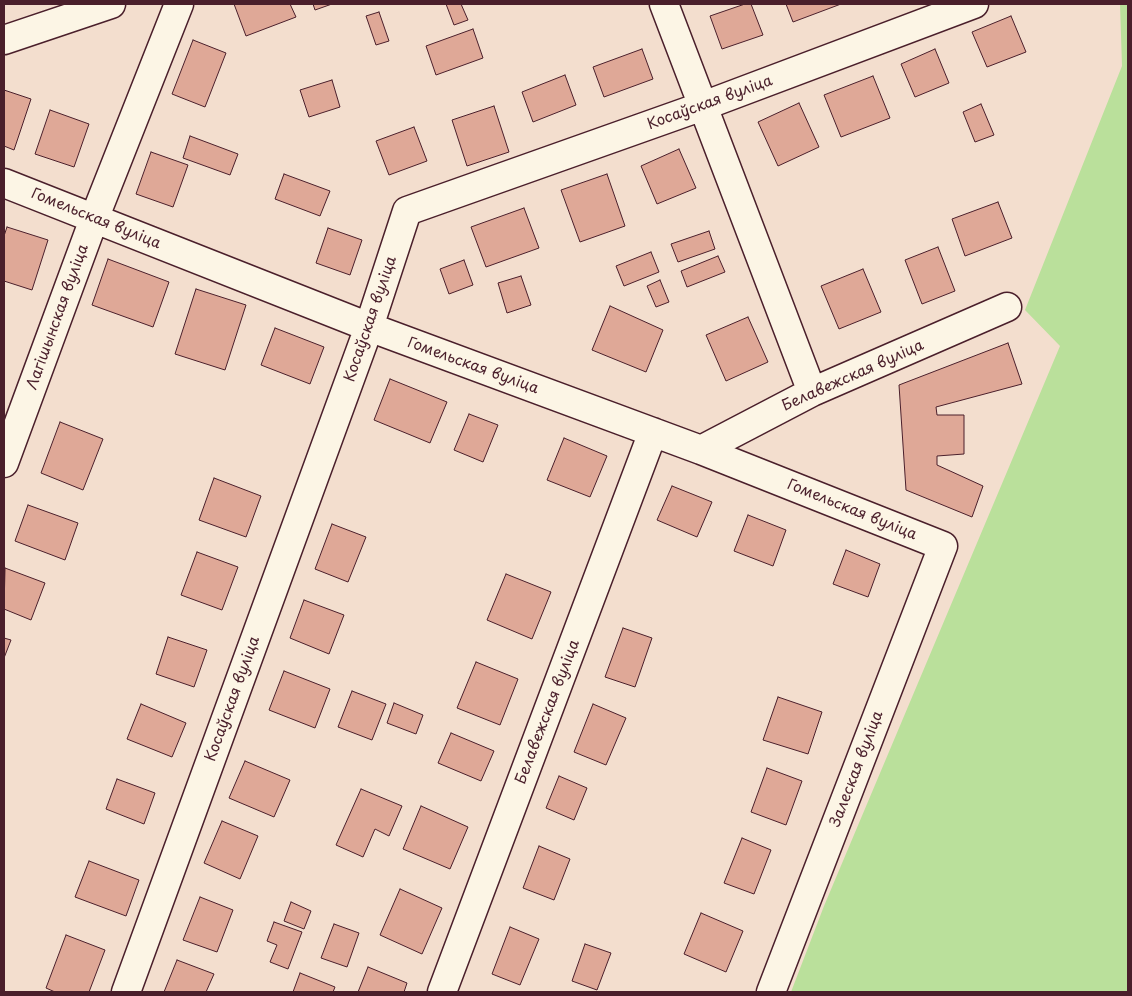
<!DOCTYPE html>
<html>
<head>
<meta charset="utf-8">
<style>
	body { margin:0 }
	#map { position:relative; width:1132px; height:996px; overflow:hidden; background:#f3dece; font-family:"Playpen Sans",sans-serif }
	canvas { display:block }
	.frame { position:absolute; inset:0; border:5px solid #4a1f2b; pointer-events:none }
</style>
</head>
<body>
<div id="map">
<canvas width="1132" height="996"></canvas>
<div class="frame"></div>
</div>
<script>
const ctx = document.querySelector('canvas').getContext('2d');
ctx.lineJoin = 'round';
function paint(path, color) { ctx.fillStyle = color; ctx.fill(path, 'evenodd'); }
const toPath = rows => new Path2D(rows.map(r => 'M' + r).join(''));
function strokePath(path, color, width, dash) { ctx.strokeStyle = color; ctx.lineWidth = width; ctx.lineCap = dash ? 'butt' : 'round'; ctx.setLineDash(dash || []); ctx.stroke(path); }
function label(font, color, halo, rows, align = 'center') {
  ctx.font = font + ' "Playpen Sans",sans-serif'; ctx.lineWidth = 4; ctx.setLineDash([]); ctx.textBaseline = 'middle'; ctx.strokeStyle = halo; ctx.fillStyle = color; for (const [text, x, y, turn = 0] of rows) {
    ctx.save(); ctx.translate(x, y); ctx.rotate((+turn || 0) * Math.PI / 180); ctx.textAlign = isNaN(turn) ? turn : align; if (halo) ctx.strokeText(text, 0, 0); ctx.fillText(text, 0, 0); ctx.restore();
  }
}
const green = toPath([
	[1120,4,1128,4,1128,992,791,992,824,906,1060,346,1025,310,1122,66]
]);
const building = toPath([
	[234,4,290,4,296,17,246,36,234,4],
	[313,4,332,4,315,10,313,4],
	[446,4,461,4,468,20,454,25,446,4],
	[745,4,751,4,763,35,722,49,710,16,745,4],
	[786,4,841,4,793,22,786,4],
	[379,12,389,41,376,45,366,16,379,12],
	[1011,16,1026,52,987,67,972,32,1011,16],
	[473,29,483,58,436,75,426,46,473,29],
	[193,40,226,53,205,107,172,94,193,40],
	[642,49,653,79,604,97,593,67,642,49],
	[935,49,949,83,915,97,901,64,935,49],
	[565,75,576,105,533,122,522,92,565,75],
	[873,76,890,118,841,137,824,95,873,76],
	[332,80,340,107,309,117,300,90,332,80],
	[4,90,31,99,14,150,4,146,4,90],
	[799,103,819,147,778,166,758,122,799,103],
	[981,104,994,135,975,142,963,112,981,104],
	[494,106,509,152,467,166,452,120,494,106],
	[50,110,89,124,74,167,35,154,50,110],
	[414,127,427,161,389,175,376,141,414,127],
	[190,136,238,154,230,175,183,158,190,136],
	[679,149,696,188,657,204,641,166,679,149],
	[151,152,188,165,173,207,136,194,151,152],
	[284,174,330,191,320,216,275,199,284,174],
	[607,174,625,226,580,242,561,190,607,174],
	[998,202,1012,238,965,256,952,219,998,202],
	[524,208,539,248,486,267,471,227,524,208],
	[7,227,48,240,32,290,4,281,4,236,7,227],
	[328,228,362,240,350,275,316,263,328,228],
	[709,231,715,249,678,262,671,244,709,231],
	[938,247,955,291,922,304,905,260,938,247],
	[651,252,659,272,624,286,616,266,651,252],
	[718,256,725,272,687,287,681,271,718,256],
	[108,259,169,282,153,327,92,305,108,259],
	[464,260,473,285,449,294,440,269,464,260],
	[863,269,881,312,839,329,821,286,863,269],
	[521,276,531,305,507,313,498,283,521,276],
	[660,280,669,302,656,307,647,286,660,280],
	[196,289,246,305,225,370,175,354,196,289],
	[610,306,663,330,646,372,592,350,610,306],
	[748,317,768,362,726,381,706,335,748,317],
	[275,328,324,347,310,384,261,365,275,328],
	[1008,343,1022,384,936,407,937,415,964,415,964,454,937,456,937,465,983,486,972,517,906,490,899,385,1008,343],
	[390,379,447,402,430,443,374,420,390,379],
	[469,414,498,425,483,462,454,450,469,414],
	[60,422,103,439,83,490,41,473,60,422],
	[564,438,607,456,590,497,547,480,564,438],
	[214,478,261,496,246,537,199,520,214,478],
	[672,486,712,502,697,537,657,520,672,486],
	[28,505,78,523,65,560,15,541,28,505],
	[748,515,786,530,773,566,734,551,748,515],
	[332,524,366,537,348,582,315,569,332,524],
	[846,550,880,564,868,597,833,584,846,550],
	[197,552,238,567,222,610,181,595,197,552],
	[5,568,45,583,31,620,4,609,5,568],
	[506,574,551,592,532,639,487,620,506,574],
	[304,600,344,615,329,654,290,638,304,600],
	[623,628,652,638,635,687,605,677,623,628],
	[168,637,207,650,194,687,156,674,168,637],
	[4,638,11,640,4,658,4,638],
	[476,662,518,679,500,725,457,708,476,662],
	[284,671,330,689,315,728,269,710,284,671],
	[352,691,386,704,372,740,338,727,352,691],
	[778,697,822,712,808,754,763,740,778,697],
	[394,703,423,715,416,734,387,723,394,703],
	[141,704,186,723,172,757,127,739,141,704],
	[593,704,626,718,606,765,574,752,593,704],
	[451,733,494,751,481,781,438,763,451,733],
	[245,761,290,780,274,817,229,798,245,761],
	[767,768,802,781,786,825,751,812,767,768],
	[559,776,587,788,574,820,546,808,559,776],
	[117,779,155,793,144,824,106,809,117,779],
	[361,789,402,806,389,836,375,829,363,857,336,845,361,789],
	[421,806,468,827,450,869,403,849,421,806],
	[222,821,258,836,240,879,204,863,222,821],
	[742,838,771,850,754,894,724,883,742,838],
	[539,846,570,859,554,900,523,888,539,846],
	[89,861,139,880,126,916,75,897,89,861],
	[400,889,442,908,422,954,380,935,400,889],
	[200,897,233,910,217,952,183,940,200,897],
	[291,902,311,911,304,929,284,921,291,902],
	[701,913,743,931,726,972,684,954,701,913],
	[274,922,302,932,288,969,270,962,277,945,267,941,274,922],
	[334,924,359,933,347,967,321,958,334,924],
	[510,927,539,939,520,985,492,974,510,927],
	[66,935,105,950,89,992,55,992,46,988,66,935],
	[585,944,611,953,597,990,572,981,585,944],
	[177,960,214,974,206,992,164,992,177,960],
	[368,967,407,983,404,992,358,992,368,967],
	[300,973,335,987,333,992,293,992,300,973]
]);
const minor = toPath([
	[664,4,812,392],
	[4,40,111,4],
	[4,183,369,327,701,450,943,546,771,992],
	[701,450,812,392,1007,307],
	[4,463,94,219,179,4],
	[126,992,369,327,407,211,703,106,974,4],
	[442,992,653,432]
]);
const streetNames = [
	["Косаўская вуліца",710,103,-20],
	["Гомельская вуліца",96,219,22],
	["Лагішынская вуліца",58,317,-70],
	["Косаўская вуліца",371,319,-71],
	["Гомельская вуліца",473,366,20],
	["Белавежская вуліца",853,376,-24],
	["Гомельская вуліца",852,510,22],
	["Косаўская вуліца",233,699,-70],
	["Белавежская вуліца",548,712,-69],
	["Залеская вуліца",857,769,-69]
];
paint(green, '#bae09b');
paint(building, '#dfa897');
strokePath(building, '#4a1f2b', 1);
strokePath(minor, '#4a1f2b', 31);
strokePath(minor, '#fcf5e5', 28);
label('15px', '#4a1f2b', '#fcf5e5', streetNames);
</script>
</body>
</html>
